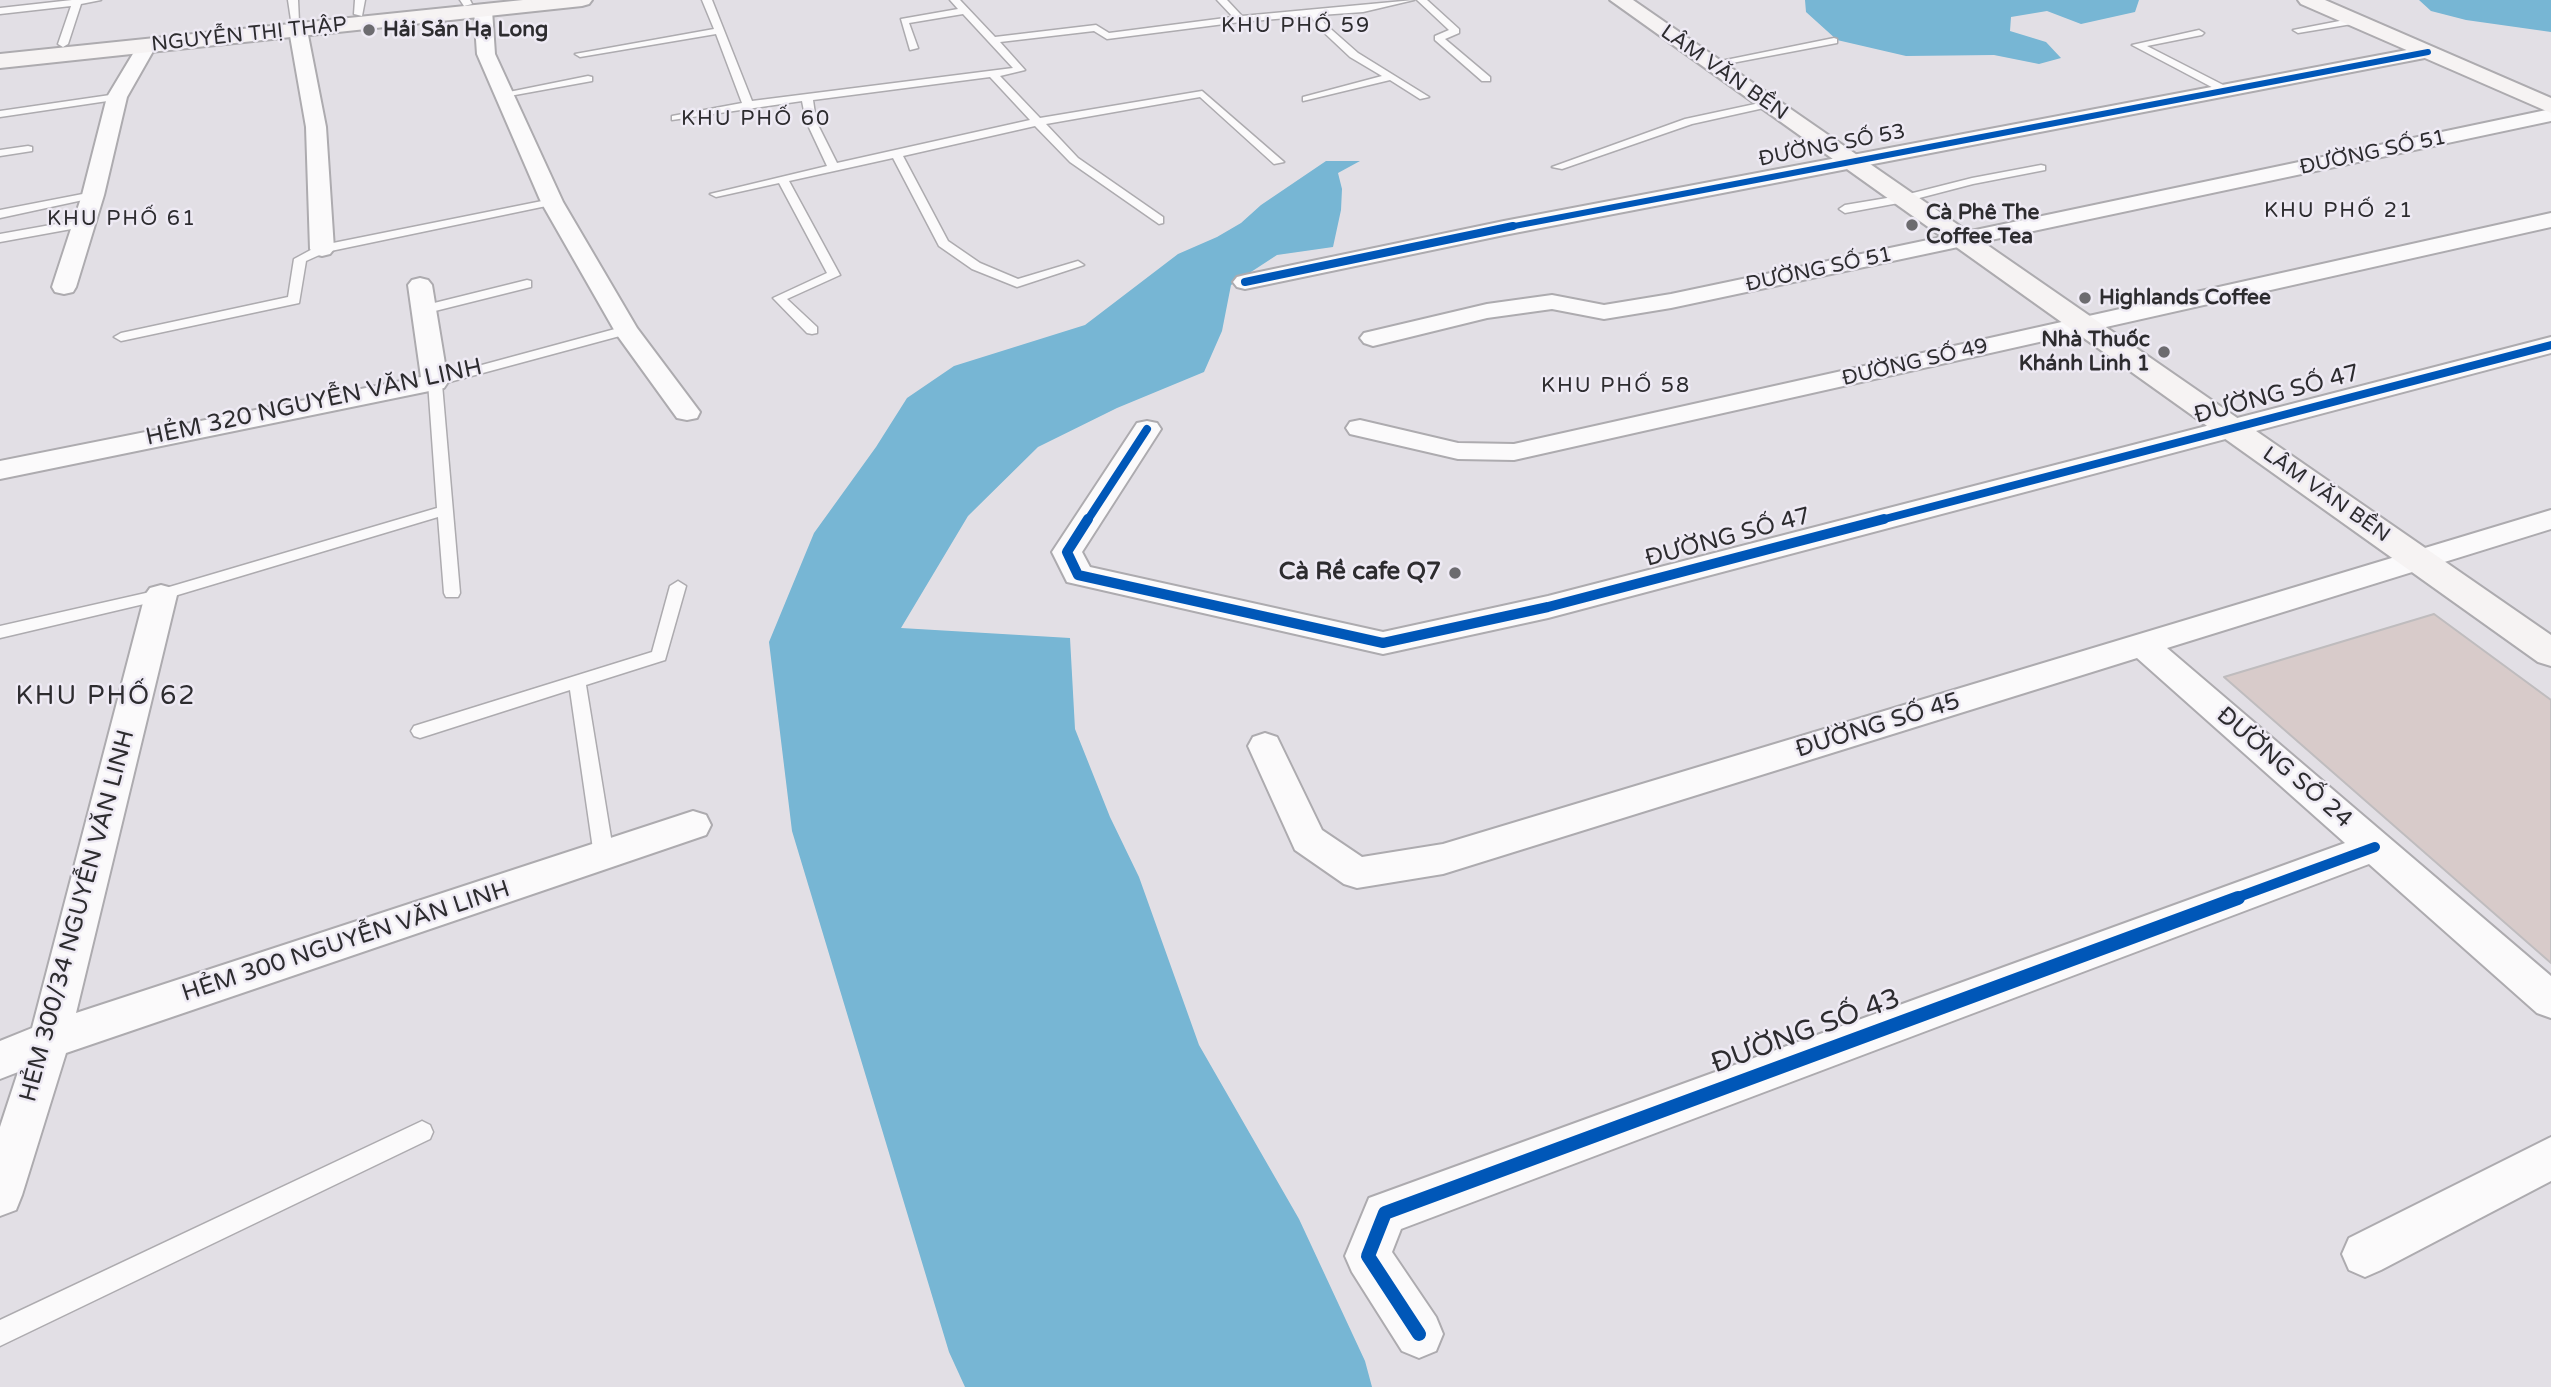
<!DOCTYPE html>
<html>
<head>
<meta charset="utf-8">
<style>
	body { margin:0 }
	canvas { display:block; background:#e2dfe5 }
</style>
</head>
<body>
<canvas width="2551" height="1387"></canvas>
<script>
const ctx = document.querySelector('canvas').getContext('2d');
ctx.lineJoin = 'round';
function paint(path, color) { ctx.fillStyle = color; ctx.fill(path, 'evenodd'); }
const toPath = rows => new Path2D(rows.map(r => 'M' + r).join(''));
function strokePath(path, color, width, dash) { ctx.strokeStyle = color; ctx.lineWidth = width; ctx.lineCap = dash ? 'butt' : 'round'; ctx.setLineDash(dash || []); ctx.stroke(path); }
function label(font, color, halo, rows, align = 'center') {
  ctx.font = font + ' "Varela Round",sans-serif'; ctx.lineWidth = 5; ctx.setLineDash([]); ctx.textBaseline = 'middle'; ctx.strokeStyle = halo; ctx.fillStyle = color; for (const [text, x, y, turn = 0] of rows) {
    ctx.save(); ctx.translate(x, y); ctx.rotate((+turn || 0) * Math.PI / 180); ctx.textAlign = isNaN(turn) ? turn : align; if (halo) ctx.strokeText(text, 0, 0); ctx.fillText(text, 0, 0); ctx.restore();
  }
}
const water = toPath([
	[1805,0,2139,0,2135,12,2081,24,2047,11,2011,17,2010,31,2046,42,2061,58,2039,64,1994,55,1906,56,1837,40,1806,12],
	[2419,0,2551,0,2551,32,2466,20,2431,11],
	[1326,161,1360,161,1338,173,1342,189,1341,210,1333,247,1277,255,1231,285,1222,331,1204,372,1117,408,1038,447,968,516,901,628,1070,638,1075,729,1110,817,1139,877,1199,1045,1299,1219,1365,1361,1372,1387,965,1387,949,1352,792,831,769,642,814,533,876,447,907,398,954,366,1085,325,1178,254,1217,237,1241,223,1261,205]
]);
const building = toPath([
	[2434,614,2551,700,2551,963,2224,677,2434,614]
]);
const lane = toPath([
	[72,0,101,0,81,4,68,44,63,47,58,44,71,6,0,14,0,8,72,0],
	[288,0,298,0,299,22,291,20,288,0],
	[355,0,365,0,362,16,354,14,355,0],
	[460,0,470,0,472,4,464,6,460,0],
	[702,0,712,0,752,101,1013,68,963,14,909,23,918,48,910,50,901,19,958,9,950,0,960,0,995,37,1096,25,1109,33,1233,17,1217,0,1227,0,1242,16,1414,0,1363,12,1320,15,1324,23,1358,53,1429,97,1420,99,1390,80,1303,101,1303,97,1382,76,1350,57,1317,26,1311,16,1240,22,1107,39,1094,31,1000,42,1025,70,1000,76,1040,118,1202,91,1284,162,1274,164,1200,97,1046,124,1078,158,1163,217,1163,223,1159,224,1070,162,1035,126,903,156,948,241,980,263,1018,279,1078,261,1084,265,1017,287,972,269,939,246,893,158,789,181,840,275,787,299,817,327,817,333,812,334,807,333,773,298,827,273,779,183,716,197,710,194,827,166,806,121,802,101,672,120,672,116,742,103,716,34,580,57,575,54,714,29,702,0],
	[990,77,1030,120,837,163,816,121,813,100,990,77],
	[1417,0,1427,0,1459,29,1459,33,1445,39,1490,77,1490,81,1482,81,1435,40,1435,36,1449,30,1417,0],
	[2355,18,2360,21,2358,23,2298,33,2293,30,2355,18],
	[2199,30,2204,33,2202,35,2147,46,2231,89,2231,93,2223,93,2132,45,2199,30],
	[1834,38,1837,39,1837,43,1711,67,1706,64,1834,38],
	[588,76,592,77,592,81,504,97,499,94,588,76],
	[117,94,122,97,121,99,0,117,0,111,117,94],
	[1769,101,1774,104,1773,106,1692,124,1562,169,1552,167,1685,119,1769,101],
	[28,146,32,147,32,151,0,156,0,150,28,146],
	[2041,165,2045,166,2045,170,1973,184,1904,202,1845,213,1839,209,1845,205,1905,195,1972,178,2041,165],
	[93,192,99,195,97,197,0,218,0,210,93,192],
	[552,199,558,202,556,204,326,252,306,261,299,303,121,341,114,337,121,333,288,297,294,259,318,246,552,199],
	[84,219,88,220,88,226,0,242,0,234,84,219],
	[527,280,531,281,531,287,423,314,417,310,418,307,527,280],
	[626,326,631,327,631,333,442,384,460,593,458,597,446,597,444,593,438,517,161,600,0,638,0,626,159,590,437,508,428,382,430,379,626,326],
	[678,581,686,586,665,660,586,685,614,856,611,861,604,864,597,861,594,856,570,690,420,738,414,736,411,731,414,726,652,652,670,586,678,581],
	[422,1121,430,1125,433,1132,430,1139,0,1346,0,1320,422,1121]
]);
const street = toPath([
	[483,5,492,10,495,54,563,202,637,328,700,412,697,418,687,420,677,418,617,335,541,202,477,54,474,10,483,5],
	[298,25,307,30,326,127,334,249,330,254,322,256,314,254,310,249,306,127,289,30,298,25],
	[147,40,156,46,127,97,104,195,76,287,73,292,64,294,55,292,52,287,82,195,107,97,140,42,147,40],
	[2428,46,2437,52,2435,56,1504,235,1245,289,1237,287,1233,282,1237,277,1245,275,1504,221,2428,46],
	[2551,109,2551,121,1671,308,1604,319,1552,309,1487,318,1373,346,1364,343,1360,338,1364,333,1487,304,1552,295,1604,305,1671,294,2551,109],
	[2551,213,2551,227,1514,460,1458,459,1350,434,1346,428,1350,422,1360,420,1458,443,1514,444,2551,213],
	[420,278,428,280,432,285,448,382,444,388,0,479,0,461,421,377,408,285,412,280,420,278],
	[2551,337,2551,353,1548,618,1383,654,1067,582,1052,552,1137,423,1147,421,1157,423,1161,429,1082,552,1090,567,1383,632,1548,596,2551,337],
	[2551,510,2551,529,2167,648,2551,976,2551,1018,2537,1013,2369,864,1401,1229,1392,1252,1436,1317,1443,1334,1436,1351,1419,1358,1402,1351,1352,1272,1345,1256,1369,1198,2345,843,2137,658,1443,874,1357,888,1344,884,1295,850,1248,746,1253,737,1265,733,1277,737,1322,830,1362,857,1443,844,2551,510],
	[161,585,172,588,177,595,76,1013,693,811,706,815,711,825,706,835,66,1053,22,1195,16,1210,0,1216,0,1127,18,1072,0,1079,0,1041,32,1028,145,595,150,588,161,585],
	[2551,1137,2551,1181,2381,1270,2365,1277,2349,1270,2342,1254,2349,1238,2551,1137]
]);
const secondary = toPath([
	[523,0,592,0,589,4,582,6,0,68,0,54,523,0],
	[1610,0,1633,0,2551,635,2551,666,2538,662,1610,0],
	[2298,0,2325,0,2551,98,2551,113,2301,4,2298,0]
]);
const cyclewayFar3 = toPath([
	[1504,228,2428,52]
]);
const cyclewayFar2 = toPath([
	[1245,282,1513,226],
	[1087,521,1147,429],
	[1877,521,2551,345]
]);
const cyclewayFar1 = toPath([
	[1088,519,1067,552,1078,575,1383,643,1548,607,1884,519],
	[2233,899,2375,847]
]);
const cycleway = toPath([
	[1419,1334,1368,1256,1385,1213,2238,898]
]);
const markers = [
	[369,30,7,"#6c6b6f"],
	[1912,225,7,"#6c6b6f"],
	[2085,298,7,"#6c6b6f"],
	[2164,352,7,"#6c6b6f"],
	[1455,573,7,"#6c6b6f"]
];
const farNeighbourhoodnames = [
	["KHU PHỐ 59",1296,26],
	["KHU PHỐ 60",756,119],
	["KHU PHỐ 21",2339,211],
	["KHU PHỐ 61",122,219],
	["KHU PHỐ 58",1616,386]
];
const farPoinames = [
	["Hải Sản Hạ Long",383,30],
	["Cà Phê The",1926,213],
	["Coffee Tea",1926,237],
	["Highlands Coffee",2099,298],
	["Nhà Thuốc",2150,340,"right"],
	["Khánh Linh 1",2150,364,"right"]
];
const farStreetnames = [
	["NGUYỄN THỊ THẬP",249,35,-6],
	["LÂM VĂN BỀN",1724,73,35],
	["ĐƯỜNG SỐ 53",1832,146,-11],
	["ĐƯỜNG SỐ 51",2373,153,-12],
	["ĐƯỜNG SỐ 51",1819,270,-12],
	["ĐƯỜNG SỐ 49",1915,363,-13],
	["LÂM VĂN BỀN",2326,495,35]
];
const streetNames = [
	["ĐƯỜNG SỐ 47",2277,395,-15],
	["HẺM 320 NGUYỄN VĂN LINH",314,403,-12],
	["ĐƯỜNG SỐ 47",1728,538,-15],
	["ĐƯỜNG SỐ 45",1878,726,-17],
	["ĐƯỜNG SỐ 24",2284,768,41],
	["HẺM 300/34 NGUYỄN VĂN LINH",78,916,-75],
	["HẺM 300 NGUYỄN VĂN LINH",346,942,-18]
];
const poiNames = [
	["Cà Rề cafe Q7",1441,573]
];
const neighbourhoodNames = [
	["KHU PHỐ 62",106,697]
];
const nearStreetnames = [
	["ĐƯỜNG SỐ 43",1806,1032,-20]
];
paint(water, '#77b6d4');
paint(building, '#d8cbca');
strokePath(building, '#bfbcbe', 2);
strokePath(lane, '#adabaf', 3);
strokePath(street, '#adabaf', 4);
strokePath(secondary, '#adabaf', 4);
paint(lane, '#fbfafb');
paint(street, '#fbfafb');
paint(secondary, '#f6f3f3');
strokePath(cyclewayFar3, '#0057b8', 6);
strokePath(cyclewayFar2, '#0057b8', 8);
strokePath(cyclewayFar1, '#0057b8', 10);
strokePath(cycleway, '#0057b8', 14);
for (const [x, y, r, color] of markers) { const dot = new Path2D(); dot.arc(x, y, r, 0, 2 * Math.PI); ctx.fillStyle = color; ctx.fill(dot); strokePath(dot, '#eeeaf4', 2.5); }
ctx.letterSpacing = '2px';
label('21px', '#2d2c2f', '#eeeaf4', farNeighbourhoodnames);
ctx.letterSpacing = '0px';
label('bold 21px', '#2d2c2f', '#eeeaf4', farPoinames, 'left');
label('21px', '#2d2c2f', '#eeeaf4', farStreetnames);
label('24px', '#2d2c2f', '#eeeaf4', streetNames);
label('bold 24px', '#2d2c2f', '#eeeaf4', poiNames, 'right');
ctx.letterSpacing = '2px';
label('26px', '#2d2c2f', '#eeeaf4', neighbourhoodNames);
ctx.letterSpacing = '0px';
label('28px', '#2d2c2f', '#eeeaf4', nearStreetnames);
</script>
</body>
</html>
